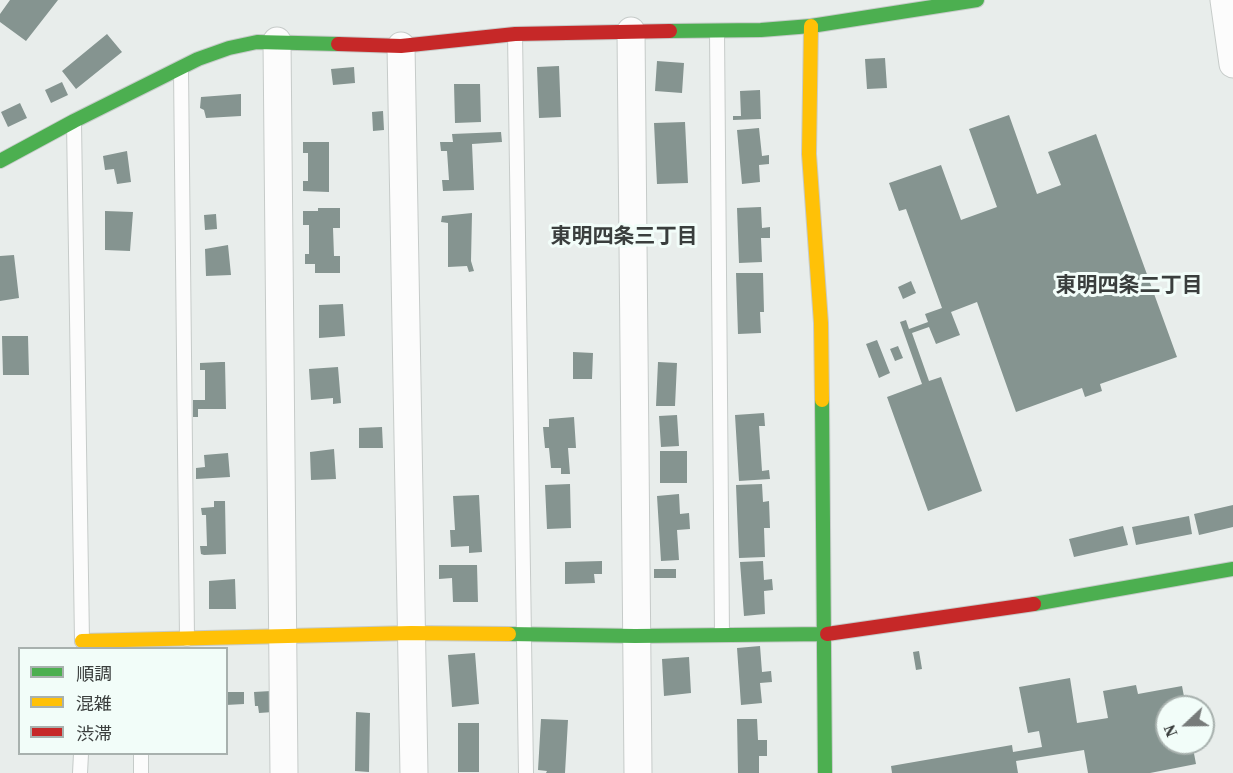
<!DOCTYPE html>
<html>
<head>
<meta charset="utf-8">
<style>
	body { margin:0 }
	#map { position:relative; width:1233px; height:773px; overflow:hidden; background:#e8edeb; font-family:"Source Serif 4","Noto Sans JP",serif }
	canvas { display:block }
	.legend { position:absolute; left:18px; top:647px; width:210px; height:108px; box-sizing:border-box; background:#f2fdf9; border:2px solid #a8b1ae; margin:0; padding:8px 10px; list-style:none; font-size:18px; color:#3a3e3d }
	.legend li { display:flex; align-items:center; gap:12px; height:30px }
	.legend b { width:30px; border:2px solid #a8b1ae }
	.north { position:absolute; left:1155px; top:695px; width:60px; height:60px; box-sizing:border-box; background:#f2fdf9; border:2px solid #a8b1ae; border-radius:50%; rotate:248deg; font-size:16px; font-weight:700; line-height:24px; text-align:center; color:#3a3e3d }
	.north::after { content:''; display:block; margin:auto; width:21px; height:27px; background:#777b7a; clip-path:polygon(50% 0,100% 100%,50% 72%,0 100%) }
</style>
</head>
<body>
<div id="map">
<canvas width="1233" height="773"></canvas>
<ul class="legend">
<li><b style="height:8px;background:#4caf50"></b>順調</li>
<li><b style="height:8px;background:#ffc107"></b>混雑</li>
<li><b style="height:8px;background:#c62828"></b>渋滞</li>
</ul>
<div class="north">N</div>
</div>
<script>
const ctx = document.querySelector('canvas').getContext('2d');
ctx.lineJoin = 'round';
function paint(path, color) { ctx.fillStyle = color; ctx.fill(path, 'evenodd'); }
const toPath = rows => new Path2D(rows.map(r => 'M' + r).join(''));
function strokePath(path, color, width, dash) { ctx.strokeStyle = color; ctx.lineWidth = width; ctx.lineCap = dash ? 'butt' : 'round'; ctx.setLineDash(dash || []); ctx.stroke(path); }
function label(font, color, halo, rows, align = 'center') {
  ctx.font = font + ' "Source Serif 4","Noto Sans JP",serif'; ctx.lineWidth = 6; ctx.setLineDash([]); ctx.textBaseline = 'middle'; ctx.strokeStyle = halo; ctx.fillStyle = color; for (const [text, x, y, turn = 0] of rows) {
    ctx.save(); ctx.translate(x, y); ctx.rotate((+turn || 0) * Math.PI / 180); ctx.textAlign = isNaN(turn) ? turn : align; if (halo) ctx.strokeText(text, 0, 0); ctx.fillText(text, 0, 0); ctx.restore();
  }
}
const building = toPath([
	[10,0,58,0,26,41,0,22,0,14],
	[107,34,122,52,76,89,62,71],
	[885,58,887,88,867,89,865,59],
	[657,61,684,63,682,93,655,91],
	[559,66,561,117,539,118,537,67],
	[354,67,355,83,333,85,331,69],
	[62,82,68,95,51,103,45,90],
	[454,84,480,84,481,122,455,123],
	[760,90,761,119,733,120,733,116,741,116,740,91],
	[241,94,241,116,206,118,204,110,200,108,201,97],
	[20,103,27,118,8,127,1,112],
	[383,111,384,130,373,131,372,112],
	[1009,115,1037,194,1061,185,1048,152,1096,134,1177,357,1100,384,1102,391,1085,397,1082,388,1016,412,977,302,951,312,960,335,936,344,929,327,912,333,929,381,941,377,982,491,928,511,887,397,922,384,900,322,906,320,909,329,928,322,925,314,942,308,906,209,899,211,889,183,941,165,961,220,997,207,969,129],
	[685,122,688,183,657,184,654,123],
	[759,128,762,156,769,155,769,164,759,165,760,182,742,184,737,130],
	[501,132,502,142,472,144,474,190,443,191,442,180,449,180,447,151,441,151,440,142,453,142,452,134],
	[303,142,329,142,329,192,303,191,303,181,308,181,308,153,303,153],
	[127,151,131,182,117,184,114,169,105,170,103,156],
	[761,207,762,228,770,227,770,238,761,238,762,262,739,263,737,208],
	[318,208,340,208,340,228,333,228,334,256,340,256,340,273,315,273,315,264,305,264,305,254,309,254,309,225,303,225,303,211,318,211],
	[105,211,133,212,130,251,105,250],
	[472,213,471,261,474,271,469,272,467,266,448,267,448,223,441,222,442,216],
	[216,214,217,229,205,230,204,215],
	[228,245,231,275,206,276,205,249],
	[14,255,19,298,0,301,0,256],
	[736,273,763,273,764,312,760,312,761,333,738,334],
	[911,281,916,293,903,299,898,287],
	[343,304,345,336,319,338,319,305],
	[2,336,28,336,29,375,3,375],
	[877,340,890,373,879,378,866,344],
	[898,346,903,358,895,361,890,349],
	[573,352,593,353,592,379,573,379],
	[221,362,225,362,226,409,198,409,198,417,193,417,193,400,205,400,205,370,200,370,200,363],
	[658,362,677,363,675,406,656,406],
	[338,367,341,403,333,404,333,398,311,400,309,369],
	[764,413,765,426,759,426,762,471,769,470,770,479,739,481,735,415],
	[677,415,679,446,661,447,659,416],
	[574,417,576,448,568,448,570,474,561,474,561,468,551,468,549,448,545,448,543,427,549,427,549,419],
	[382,427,383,448,359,448,359,428],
	[334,449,336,479,311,480,310,452],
	[660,451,687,451,687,483,660,483],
	[228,453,230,477,196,479,196,468,205,467,204,455],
	[570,484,571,528,547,529,545,485],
	[762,484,763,502,769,501,770,528,764,528,765,557,739,558,736,485],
	[679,494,680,514,689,513,690,529,677,530,679,560,661,561,657,496],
	[479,495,482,552,469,553,469,546,451,547,450,530,455,530,453,496],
	[214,501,225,501,226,554,204,555,201,554,200,546,207,546,206,515,202,515,201,508,214,507],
	[1233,505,1233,527,1199,535,1194,514],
	[1189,516,1192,534,1136,545,1132,527],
	[1123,526,1128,545,1074,557,1069,539],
	[602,561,602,574,594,574,595,583,565,584,565,562],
	[763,561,764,580,772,579,773,590,764,591,765,614,744,616,740,562],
	[439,565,477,565,478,602,453,602,452,578,439,579],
	[654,569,676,569,676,578,654,578],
	[235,579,236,609,209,609,209,581],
	[760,646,762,672,771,671,772,682,760,683,762,703,741,705,737,648],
	[919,651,922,669,916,670,913,652],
	[475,653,479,704,452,707,448,655],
	[689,657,691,693,664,696,662,659],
	[1070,678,1077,723,1108,718,1103,691,1136,685,1138,694,1182,686,1186,707,1167,707,1167,743,1192,743,1196,764,1150,773,1088,773,1084,750,1016,761,1018,773,892,773,891,766,1012,745,1013,752,1042,747,1039,731,1028,733,1019,687],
	[271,691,273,712,259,713,258,706,255,706,254,692],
	[226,692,244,692,244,704,226,705],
	[356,712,370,713,369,772,355,771],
	[541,719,568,720,565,773,546,773,547,771,538,770],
	[737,719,757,719,758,740,767,740,767,756,759,756,759,773,738,773],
	[458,723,479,723,479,772,458,772]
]);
const lane = toPath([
	[717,31,722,635],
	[515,34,526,773],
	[181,70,187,639],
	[74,123,82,641],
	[141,754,141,773],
	[80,773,81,754]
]);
const street = toPath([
	[1224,0,1233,64],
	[631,31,638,773],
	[277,41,284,773],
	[401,46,414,773]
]);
const fast = toPath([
	[670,31,761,30,811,26,977,0],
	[0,161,74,121,198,59,229,48,257,42,338,44],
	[822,400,825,773],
	[1034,604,1233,569],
	[509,634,635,636,827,634]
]);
const slow = toPath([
	[811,26,809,154,821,323,822,400],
	[82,641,411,633,509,634]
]);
const jam = toPath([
	[338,44,401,46,515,34,670,31],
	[827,634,1034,604]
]);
const neighbourhoodNames = [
	["東明四条三丁目",624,238],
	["東明四条二丁目",1129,287]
];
paint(building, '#859490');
strokePath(lane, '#c6cbc9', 16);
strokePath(street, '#c6cbc9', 29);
strokePath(fast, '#c6cbc9', 16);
strokePath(slow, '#c6cbc9', 16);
strokePath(jam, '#c6cbc9', 16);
strokePath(lane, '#fcfcfc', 14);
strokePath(street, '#fcfcfc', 27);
strokePath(fast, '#4caf50', 14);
strokePath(slow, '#ffc107', 14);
strokePath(jam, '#c62828', 14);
label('bold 21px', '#3a3e3d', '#f2fdf9', neighbourhoodNames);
</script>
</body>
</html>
